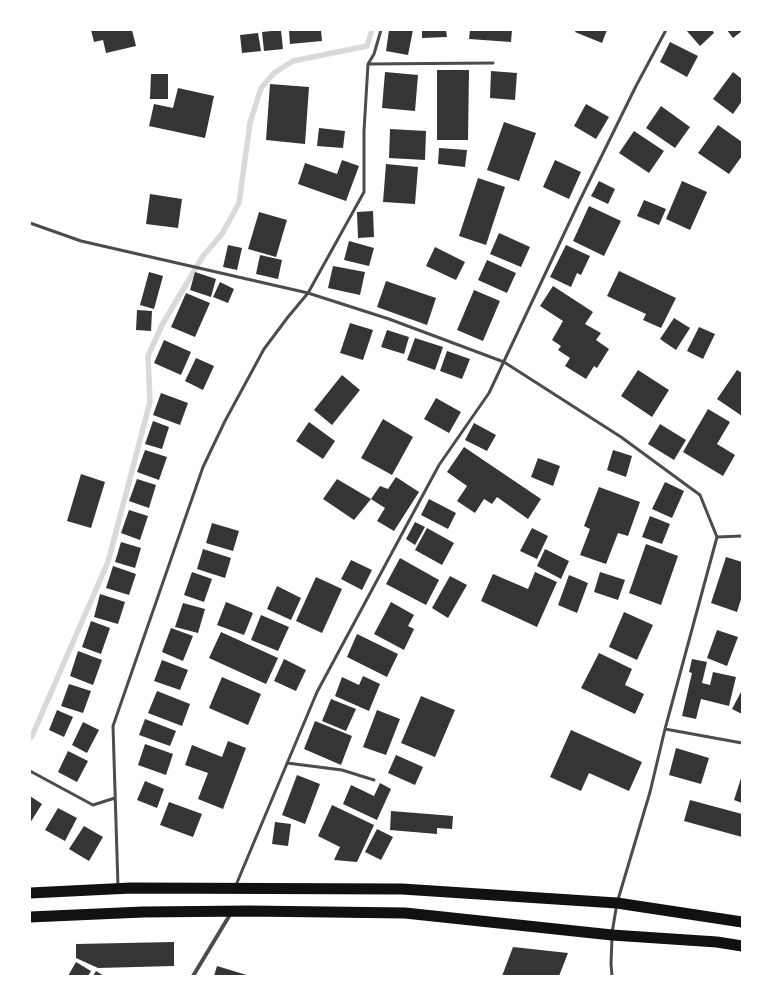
<!DOCTYPE html>
<html>
<head>
<meta charset="utf-8">
<style>
	body { margin:0 }
	#map { position:relative; width:772px; height:1006px; overflow:hidden; background:#fff; font-family:Bitter,serif }
	canvas { display:block }
	.frame { position:absolute; inset:0; border:31px solid #fff; pointer-events:none }
</style>
</head>
<body>
<div id="map">
<canvas width="772" height="1006"></canvas>
<div class="frame"></div>
</div>
<script>
const ctx = document.querySelector('canvas').getContext('2d');
ctx.lineJoin = 'round';
const toPath = rows => new Path2D(rows.map(r => 'M' + r).join(''));
function strokePath(path, color, width, dash) { ctx.strokeStyle = color; ctx.lineWidth = width; ctx.lineCap = dash ? 'butt' : 'round'; ctx.setLineDash(dash || []); ctx.stroke(path); }
function paint(path, color) { ctx.fillStyle = color; ctx.fill(path, 'evenodd'); }
const stream = toPath([
	[30,738,32,736,108,562,150,402,148,356,162,325,203,256,222,234,239,203,250,123,261,88,274,73,293,61,367,46,372,30]
]);
const building = toPath([
	[91,30,132,30,136,46,106,53,103,40,94,42],
	[281,30,283,49,264,51,262,32],
	[289,30,321,30,322,41,290,44],
	[389,30,413,30,408,55,386,51],
	[422,30,446,30,447,37,422,38],
	[470,30,512,30,511,42,469,39],
	[576,30,607,30,602,43,575,32],
	[686,30,712,30,714,33,700,46],
	[727,30,742,30,742,31,733,38],
	[258,33,261,51,242,53,240,35],
	[670,42,698,56,687,77,660,62],
	[437,70,469,70,468,140,437,140],
	[491,71,517,73,515,100,490,98],
	[385,72,418,75,415,111,382,108],
	[733,72,742,79,742,101,733,114,713,99],
	[151,74,168,74,168,99,150,99],
	[270,84,309,87,305,144,266,140],
	[178,88,214,96,205,138,149,126,154,104,173,108],
	[586,104,609,117,596,139,574,126],
	[661,106,690,127,675,148,646,128],
	[504,122,536,133,519,181,487,170],
	[718,125,742,142,742,156,729,174,698,153],
	[319,128,345,131,343,148,317,146],
	[390,129,426,131,425,160,389,158],
	[634,131,664,151,649,173,619,153],
	[439,148,467,150,465,167,438,164],
	[342,160,359,166,346,201,298,184,305,163,337,174],
	[555,160,581,172,569,199,543,187],
	[386,164,418,167,415,204,383,202],
	[478,178,505,187,486,245,459,236],
	[599,181,615,189,608,204,591,196],
	[682,181,707,192,690,230,666,219],
	[150,194,182,199,178,228,146,224],
	[644,200,666,209,659,225,637,216],
	[589,206,621,221,604,256,573,241],
	[373,211,374,237,358,238,357,212],
	[259,212,287,220,276,257,248,249],
	[499,233,530,247,521,267,490,254],
	[349,241,374,248,369,266,344,260],
	[228,245,242,248,237,270,223,267],
	[566,245,590,256,581,275,577,273,571,287,550,277],
	[435,247,465,262,456,280,426,266],
	[260,255,282,260,278,279,256,274],
	[487,260,516,273,507,293,478,280],
	[333,266,365,272,360,295,328,288],
	[619,271,676,298,661,328,643,320,646,314,607,296],
	[149,272,163,276,154,309,140,305],
	[195,272,216,279,211,297,190,290],
	[386,281,436,298,427,325,377,307],
	[220,282,234,289,228,303,213,297],
	[553,286,593,312,585,324,601,333,596,340,609,349,597,368,594,366,586,379,565,366,570,358,558,350,561,346,552,340,563,321,540,306],
	[474,290,500,301,483,341,457,330],
	[186,293,210,303,195,337,171,327],
	[137,310,152,311,151,331,136,330],
	[674,318,690,328,676,350,660,339],
	[350,323,373,330,363,360,340,353],
	[699,327,715,334,703,359,687,351],
	[387,330,409,337,404,354,381,347],
	[415,338,443,347,435,370,407,360],
	[164,340,191,352,181,375,154,363],
	[447,351,470,359,462,379,440,371],
	[196,358,214,366,203,390,185,381],
	[638,370,669,390,652,417,621,396],
	[737,370,742,373,742,416,717,399],
	[342,375,360,390,332,425,314,410],
	[161,393,188,403,180,425,153,415],
	[436,398,461,412,449,433,424,419],
	[708,409,730,422,717,444,735,455,723,476,683,452],
	[383,419,413,437,392,475,361,458],
	[153,421,169,427,162,449,145,444],
	[309,422,335,441,323,459,296,441],
	[474,423,496,435,487,451,465,440],
	[660,424,686,440,674,460,648,444],
	[464,447,541,499,528,519,497,497,492,504,484,499,475,513,457,501,467,486,447,472],
	[145,450,167,457,159,480,137,472],
	[613,450,632,456,626,477,607,470],
	[538,458,560,466,553,486,531,477],
	[81,474,105,482,91,528,67,521],
	[396,477,419,492,394,531,377,521,385,508,371,499,380,486,388,489],
	[137,479,156,485,149,508,129,501],
	[337,479,371,499,354,520,323,499],
	[665,482,684,491,672,518,652,509],
	[599,487,640,502,628,536,618,533,606,564,580,555,590,529,584,526],
	[429,499,456,513,448,529,421,515],
	[129,510,148,516,140,540,121,533],
	[650,516,670,524,662,544,642,537],
	[415,522,425,527,415,545,406,539],
	[212,523,239,531,233,551,206,543],
	[427,528,454,543,442,565,415,550],
	[532,528,548,536,537,559,520,551],
	[121,542,141,548,135,568,115,562],
	[646,544,678,556,661,605,629,593],
	[203,549,231,558,225,578,197,569],
	[545,549,569,561,561,579,537,566],
	[726,557,742,562,742,596,737,612,711,603],
	[400,558,439,580,426,605,386,584],
	[351,560,372,570,362,590,341,579],
	[113,566,136,574,129,595,106,588],
	[192,572,212,579,204,602,184,595],
	[535,572,557,582,537,627,481,601,493,574,528,589],
	[600,572,625,580,618,600,594,592],
	[569,575,588,583,577,613,558,605],
	[450,576,467,585,448,618,432,608],
	[316,577,342,589,322,633,296,621],
	[277,586,301,598,291,620,267,609],
	[100,594,125,602,118,624,94,617],
	[226,602,253,613,244,635,217,625],
	[391,602,414,615,408,626,414,629,404,650,374,634],
	[183,603,205,609,198,633,175,627],
	[624,612,653,625,637,660,609,647],
	[261,615,289,627,278,651,251,640],
	[91,621,110,628,101,654,82,647],
	[171,628,193,636,183,661,162,652],
	[717,630,738,637,727,666,707,658],
	[221,632,278,658,266,684,209,658],
	[357,634,398,654,387,677,347,657],
	[78,651,102,660,93,685,70,676],
	[599,653,632,669,625,685,644,694,635,714,581,688],
	[284,659,306,670,296,691,274,681],
	[692,659,707,662,702,683,710,685,713,672,736,677,729,706,701,699,696,719,682,716,692,673,689,672],
	[162,660,188,670,180,690,154,681],
	[363,676,380,684,369,711,335,696,342,677,359,685],
	[222,677,261,694,248,725,209,708],
	[69,684,91,691,83,713,61,706],
	[742,690,742,714,732,709],
	[157,691,190,704,182,726,148,713],
	[421,696,455,710,435,757,401,743],
	[331,699,356,709,346,731,322,721],
	[57,710,73,717,64,737,49,730],
	[377,710,400,719,386,755,363,747],
	[145,719,176,731,170,746,139,735],
	[315,721,352,736,341,765,304,749],
	[83,722,99,730,87,753,72,745],
	[571,730,642,762,629,791,589,773,581,791,550,777],
	[228,741,246,748,223,809,198,799,208,773,185,765,192,745,222,757],
	[145,744,173,754,166,775,138,765],
	[676,748,709,758,701,784,669,775],
	[68,751,88,761,77,782,58,772],
	[396,755,423,767,415,785,388,773],
	[297,775,320,784,305,824,282,815],
	[742,775,742,803,734,800],
	[145,781,164,789,157,808,137,800],
	[380,783,391,789,377,820,343,804,351,785,374,796],
	[30,796,42,804,30,823],
	[690,800,742,814,742,837,684,821],
	[169,802,202,814,193,837,160,825],
	[332,805,374,825,357,862,334,860,340,847,318,836],
	[58,808,77,818,65,841,45,830],
	[391,811,453,816,452,829,437,828,437,834,390,830],
	[275,822,291,824,288,846,272,844],
	[84,826,103,837,89,861,69,849],
	[377,829,393,837,381,860,365,852],
	[174,942,174,966,98,968,76,958,76,944],
	[513,947,568,953,559,976,502,976],
	[76,962,91,971,88,976,68,976],
	[217,966,250,976,214,976],
	[96,971,104,976,93,976]
]);
const service = toPath([
	[368,64,493,63],
	[30,223,81,241,308,293,389,319,504,362,621,437,700,495,717,537],
	[665,729,742,743],
	[287,763,342,770,374,780],
	[30,771,93,805,115,798],
	[236,885,317,692,439,465,489,393,579,202,636,86,666,30],
	[118,887,113,726,203,467,225,421,264,349,288,317,308,293,364,192,364,131,368,64,374,54,381,30],
	[612,933,617,903,650,792,665,729,717,537,742,536],
	[612,938,611,964,612,976]
]);
const minor = toPath([
	[193,976,231,913]
]);
const trunk = toPath([
	[30,893,131,888,402,889,617,903,742,922],
	[30,917,143,912,249,911,405,913,612,935,717,942,742,946]
]);
strokePath(stream, '#d9d9d9', 5.5);
paint(building, '#353535');
strokePath(service, '#4c4c4c', 3);
strokePath(minor, '#4c4c4c', 4);
strokePath(trunk, '#111', 11);
</script>
</body>
</html>
